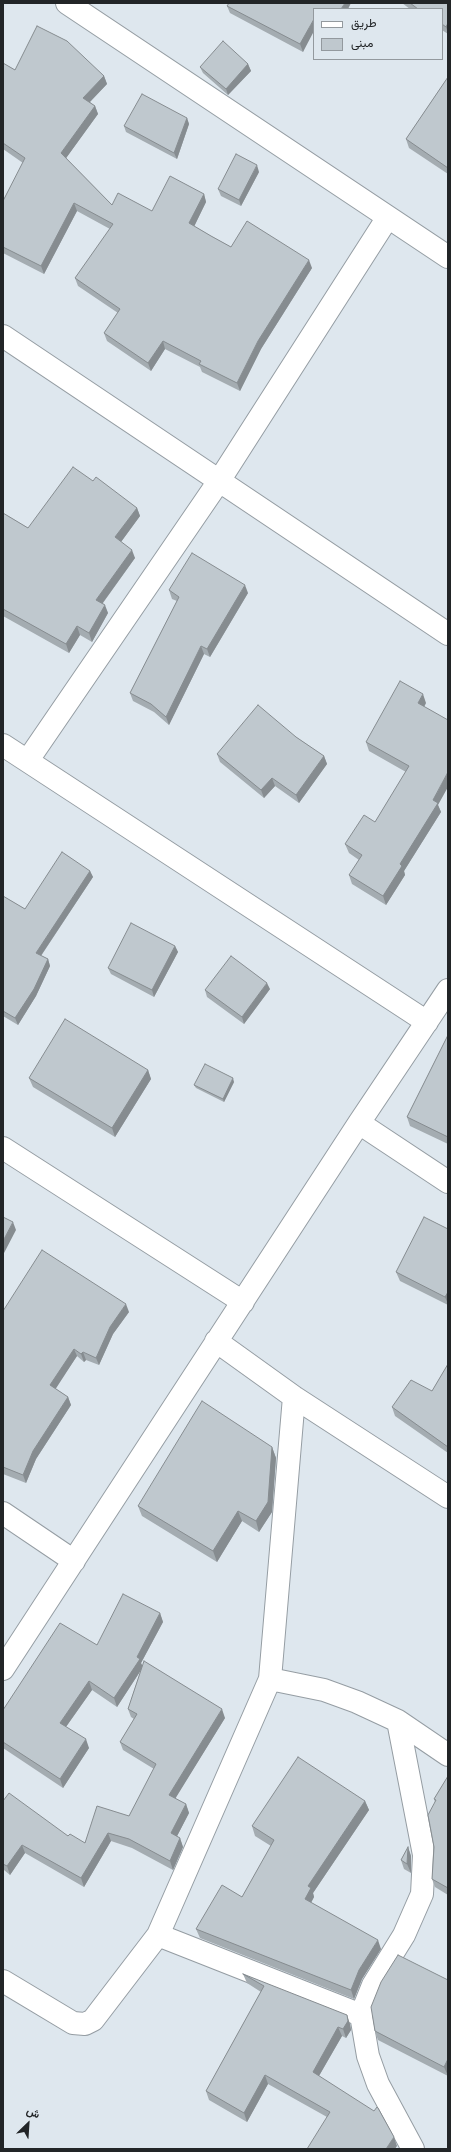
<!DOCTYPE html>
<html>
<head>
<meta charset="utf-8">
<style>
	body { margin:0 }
	#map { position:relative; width:451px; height:2152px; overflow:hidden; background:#dee7ee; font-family:Karla,Vazirmatn,sans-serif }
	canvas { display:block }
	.frame { position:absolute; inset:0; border:4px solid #222527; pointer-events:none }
	.legend { position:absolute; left:313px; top:8px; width:130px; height:52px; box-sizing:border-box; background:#dee7ee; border:1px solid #93999e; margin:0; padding:5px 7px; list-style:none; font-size:12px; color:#222527 }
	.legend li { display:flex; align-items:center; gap:8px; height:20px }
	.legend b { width:20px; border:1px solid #93999e }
	.north { position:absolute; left:8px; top:2104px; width:40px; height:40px; -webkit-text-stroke:3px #dee7ee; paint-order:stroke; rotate:25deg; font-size:11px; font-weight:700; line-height:16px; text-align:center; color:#222527 }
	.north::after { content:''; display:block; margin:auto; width:14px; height:18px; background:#222527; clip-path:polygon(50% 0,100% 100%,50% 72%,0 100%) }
</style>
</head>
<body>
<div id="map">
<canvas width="451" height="2152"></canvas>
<div class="frame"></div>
<ul class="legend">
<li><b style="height:5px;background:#fff"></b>طريق</li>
<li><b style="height:11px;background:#bfc8ce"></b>مبنى</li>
</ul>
<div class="north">ش</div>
</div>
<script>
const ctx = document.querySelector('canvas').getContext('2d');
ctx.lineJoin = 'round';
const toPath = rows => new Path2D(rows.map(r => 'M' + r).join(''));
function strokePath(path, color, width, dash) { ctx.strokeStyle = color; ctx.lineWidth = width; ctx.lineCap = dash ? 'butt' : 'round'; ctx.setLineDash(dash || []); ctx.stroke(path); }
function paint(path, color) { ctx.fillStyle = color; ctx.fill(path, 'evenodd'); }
const minor = toPath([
	[67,3,448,257],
	[3,336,448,634],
	[3,745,427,1022],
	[28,760,219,481,388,217],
	[359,1123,448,1182],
	[3,1148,243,1302],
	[216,1341,294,1397,448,1497],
	[3,1513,74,1561],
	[3,1669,359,1123,448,990],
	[270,1679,324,1690,357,1702,398,1721,448,1755],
	[398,1721,424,1855,422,1894,404,1935,373,1985,361,2015,368,2056,378,2084,413,2149],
	[158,1935,361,2015],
	[3,1981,73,2023,85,2024,93,2020,158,1935,270,1679,294,1397]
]);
const wall = toPath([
	[402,3,448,3,448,34,442,30,442,9,410,9],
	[227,6,314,9,303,52,230,13],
	[3,63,15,70,104,76,107,84,90,102,95,106,98,114,66,158,112,205,152,211,204,194,206,202,194,226,211,236,231,247,312,268,261,349,240,391,202,372,200,367,165,349,151,371,107,341,104,333,118,313,78,286,75,278,110,229,77,211,44,274,3,253,3,201,23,163,3,149],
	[248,64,251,71,228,95,203,73,200,67],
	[448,77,448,174,409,148,406,139],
	[187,118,189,124,177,159,126,132,124,126],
	[259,172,241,206,221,196,218,189],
	[93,481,137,508,140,516,121,542,135,558,103,603,108,613,92,642,80,635,69,653,3,616,3,513,28,528],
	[169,590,248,593,210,657,204,654,169,725,154,712,133,701,130,693,177,601,172,599],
	[426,703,424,707,438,805,441,812,404,871,405,875,386,905,352,884,349,875,359,860,349,853,345,844,375,822,406,772,369,751,366,742],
	[296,737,324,756,327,764,299,803,275,786,264,798,220,762,217,754],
	[90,871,93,877,41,956,48,959,50,966,36,996,18,1025,3,1016,3,896,25,909],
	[175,946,178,952,154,997,111,974,108,968],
	[270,989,244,1024,207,997,205,990],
	[448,1035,448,1144,410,1126,407,1117],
	[148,1070,151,1079,115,1137,33,1087,29,1078],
	[234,1082,224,1102,196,1088,194,1085],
	[448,1229,448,1305,400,1281,396,1272],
	[3,1311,129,1312,113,1334,99,1365,86,1360,84,1362,77,1356,55,1388,68,1397,71,1405,36,1459,26,1483,3,1474],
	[448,1364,448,1453,395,1416,392,1407,432,1391],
	[272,1447,276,1458,272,1512,259,1532,242,1521,217,1562,142,1516,138,1506],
	[160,1613,163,1622,141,1663,142,1666,225,1718,175,1798,186,1804,189,1813,177,1836,180,1838,183,1847,173,1870,132,1848,111,1841,84,1887,25,1853,10,1875,4,1870,3,1871,3,1801,68,1836,85,1843,129,1816,154,1769,123,1750,120,1742,134,1719,131,1717,128,1709,141,1670,117,1707,92,1690,66,1727,89,1748,63,1788,3,1748,3,1710,97,1645],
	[448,1776,448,1895,435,1887,432,1879,435,1802,434,1799],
	[365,1801,369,1810,313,1893,314,1897,311,1903,381,1949,362,1979,354,1999,200,1938,196,1929,242,1897,271,1846,255,1836,252,1826],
	[408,1847,411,1856,411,1873,404,1869,401,1860],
	[243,1974,350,2024,351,2030,346,2038,342,2036,319,2076,397,2146,327,2117,268,2084,247,2122,209,2100,206,2091,261,1992,247,1983],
	[448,1980,448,2076,378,2040,375,2031]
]);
const shadedWall = toPath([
	[345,3,351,3,348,9,341,9],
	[314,19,314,31,303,52,300,44],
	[448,23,448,33,446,27],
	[248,64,251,71,228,95,226,89],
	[104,76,107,84,86,106,83,98],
	[95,106,98,114,64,161,61,153],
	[187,118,189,124,177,159,174,153],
	[257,165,259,172,241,206,239,200],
	[204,194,206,202,192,231,189,223],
	[74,203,77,211,44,274,41,266],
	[309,260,312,268,261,349,240,391,237,383,258,341],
	[163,341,165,349,151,371,148,363],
	[137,508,140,516,118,546,115,537],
	[132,550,135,558,99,608,96,600],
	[245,585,248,593,210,657,207,649],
	[105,605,108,613,92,642,89,633],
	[77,626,80,635,69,653,66,644],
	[201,646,204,654,169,725,166,717],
	[423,694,426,703,421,712,418,703],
	[324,756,327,764,299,803,296,795],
	[448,772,448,787,438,805,441,812,404,871,405,875,386,905,383,896,433,800],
	[272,778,275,786,264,798,261,790],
	[90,871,93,877,38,960,36,953],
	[175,946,178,952,154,997,152,990],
	[48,959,50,966,36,996,18,1025,15,1018],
	[267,983,270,989,244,1024,242,1017],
	[148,1070,151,1079,115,1137,112,1128],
	[233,1078,234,1082,224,1102,223,1099],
	[13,1222,16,1230,3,1255,3,1241],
	[448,1292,448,1304,445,1297],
	[126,1304,129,1312,113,1334,99,1365,96,1358,110,1327],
	[74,1349,77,1356,53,1393,50,1385],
	[83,1352,86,1360,84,1362,81,1354],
	[68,1397,71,1405,36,1459,26,1483,23,1475,33,1451],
	[272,1447,276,1458,272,1512,259,1532,256,1521],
	[238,1511,242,1521,217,1562,213,1551],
	[160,1613,163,1622,141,1663,143,1667,117,1707,114,1698,137,1657],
	[89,1681,92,1690,63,1731,60,1723],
	[222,1709,225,1718,172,1804,169,1795],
	[86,1739,89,1748,63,1788,60,1779],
	[365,1801,369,1810,313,1893,314,1897,308,1908,305,1899,308,1886],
	[186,1804,189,1813,174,1842,171,1833],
	[108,1833,111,1841,84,1887,81,1878],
	[180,1838,183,1847,173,1870,170,1861],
	[22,1845,25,1853,10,1875,7,1866],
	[408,1847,411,1856,411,1873,407,1864],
	[378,1940,381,1949,362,1979,354,1999,351,1990,359,1970],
	[347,2015,350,2024,351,2030,346,2038,343,2029],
	[338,2027,342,2036,316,2081,313,2072],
	[448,2059,448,2076,444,2067],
	[265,2075,268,2084,247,2122,244,2113],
	[394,2137,397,2146,395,2149,386,2149]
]);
const building = toPath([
	[229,3,345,3,341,9,314,9,314,19,300,44,227,6,229,3],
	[410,3,448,3,448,23,446,27,442,24,442,9,418,9,410,3],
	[37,26,67,41,104,76,83,98,95,106,61,153,112,205,118,193,152,211,170,176,204,194,189,223,211,236,231,247,247,221,309,260,258,341,237,383,199,364,201,361,163,341,148,363,104,333,120,309,75,278,113,224,74,203,41,266,3,247,3,201,25,158,3,143,3,63,15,70,37,26],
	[223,41,248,64,226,89,200,67,223,41],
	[448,77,448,168,406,139,448,77],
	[142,94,187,118,174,153,124,126,142,94],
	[236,154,257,165,239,200,218,189,236,154],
	[73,467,93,481,96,477,137,508,115,537,132,550,96,600,105,605,89,633,77,626,66,644,3,609,3,513,28,528,73,467],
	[192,553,245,585,207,649,201,646,166,717,151,704,130,693,179,597,169,590,192,553],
	[400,681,423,694,418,703,448,720,448,772,433,800,438,803,400,864,402,866,383,896,349,875,362,855,345,844,364,815,375,822,409,766,366,742,400,681],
	[258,705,296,737,324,756,296,795,272,778,261,790,217,754,258,705],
	[62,852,90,871,36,953,48,959,34,989,15,1018,3,1011,3,896,25,909,62,852],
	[131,923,175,946,152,990,108,968,131,923],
	[231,956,267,983,242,1017,205,990,231,956],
	[65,1019,148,1070,112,1128,29,1078,65,1019],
	[448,1035,448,1137,407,1117,448,1035],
	[205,1064,233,1078,223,1099,194,1085,205,1064],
	[3,1217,13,1222,3,1241,3,1217],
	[424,1217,448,1229,448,1292,445,1297,396,1272,424,1217],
	[42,1250,126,1304,110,1327,96,1358,83,1352,81,1354,74,1349,50,1385,68,1397,33,1451,23,1475,3,1467,3,1311,42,1250],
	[448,1364,448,1447,392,1407,411,1380,432,1391,448,1364],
	[202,1401,272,1447,268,1502,256,1521,238,1511,213,1551,138,1506,202,1401],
	[123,1594,160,1613,137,1657,140,1659,114,1698,89,1681,60,1723,86,1739,60,1779,3,1742,3,1710,60,1623,97,1645,123,1594],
	[144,1661,222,1709,169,1795,186,1804,171,1833,180,1838,170,1861,129,1839,108,1833,81,1878,22,1845,7,1866,3,1864,3,1801,9,1793,68,1836,70,1834,85,1843,97,1806,129,1816,156,1764,120,1742,137,1714,128,1709,144,1661],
	[298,1757,365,1801,308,1886,311,1888,305,1899,378,1940,359,1970,351,1990,196,1929,222,1885,242,1897,274,1840,252,1826,298,1757],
	[448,1776,448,1888,432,1879,434,1847,428,1815,436,1800,434,1799,448,1776],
	[408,1847,407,1864,401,1860,408,1847],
	[398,1955,448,1980,448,2059,444,2067,375,2031,371,2007,381,1982,398,1955],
	[243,1974,347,2015,348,2021,343,2029,338,2027,313,2072,374,2111,377,2107,378,2108,394,2137,386,2149,307,2149,330,2112,265,2075,244,2113,206,2091,264,1986,243,1974]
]);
strokePath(minor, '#959da3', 24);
strokePath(minor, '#fff', 22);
paint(wall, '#a4acb1');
paint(shadedWall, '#868c90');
paint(building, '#bfc8ce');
strokePath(building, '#868c90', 1);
</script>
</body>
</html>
